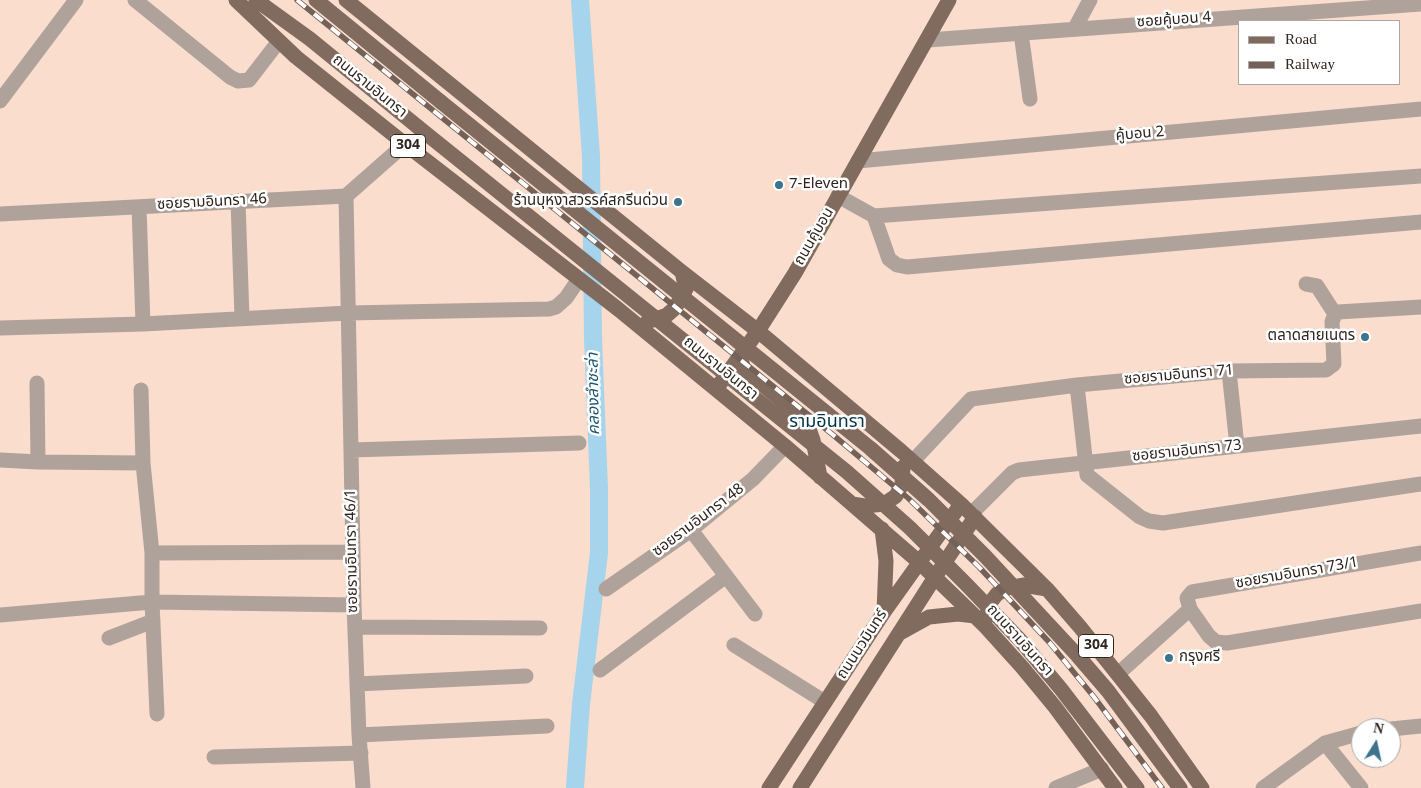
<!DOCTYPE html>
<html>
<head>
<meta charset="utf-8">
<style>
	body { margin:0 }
	#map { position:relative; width:1421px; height:788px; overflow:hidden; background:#faddcd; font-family:Georgia,serif }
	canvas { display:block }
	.legend { position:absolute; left:1238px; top:20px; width:162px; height:65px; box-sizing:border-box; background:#fff; border:1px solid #aca7a5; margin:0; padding:6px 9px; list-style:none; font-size:15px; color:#2f241e }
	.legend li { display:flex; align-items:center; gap:10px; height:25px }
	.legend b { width:25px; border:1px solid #aca7a5 }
	.north { position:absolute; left:1351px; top:718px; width:50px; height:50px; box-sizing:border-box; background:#fff; border:1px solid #aca7a5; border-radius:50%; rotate:10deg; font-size:14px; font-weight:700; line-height:20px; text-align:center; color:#2f241e }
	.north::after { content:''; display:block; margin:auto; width:18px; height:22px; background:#3c738e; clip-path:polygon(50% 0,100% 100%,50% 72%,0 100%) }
</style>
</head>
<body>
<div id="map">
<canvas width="1421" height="788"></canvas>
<ul class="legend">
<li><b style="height:6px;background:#816b5f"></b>Road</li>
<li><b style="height:6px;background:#746259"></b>Railway</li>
</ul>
<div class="north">N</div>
</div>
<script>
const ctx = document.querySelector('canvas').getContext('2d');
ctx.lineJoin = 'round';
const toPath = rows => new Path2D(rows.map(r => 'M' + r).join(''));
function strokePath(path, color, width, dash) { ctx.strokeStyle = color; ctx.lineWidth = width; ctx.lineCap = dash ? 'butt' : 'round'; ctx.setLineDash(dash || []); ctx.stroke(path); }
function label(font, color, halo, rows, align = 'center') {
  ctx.font = font + ' Georgia,"Noto Sans Thai",serif'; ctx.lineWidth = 5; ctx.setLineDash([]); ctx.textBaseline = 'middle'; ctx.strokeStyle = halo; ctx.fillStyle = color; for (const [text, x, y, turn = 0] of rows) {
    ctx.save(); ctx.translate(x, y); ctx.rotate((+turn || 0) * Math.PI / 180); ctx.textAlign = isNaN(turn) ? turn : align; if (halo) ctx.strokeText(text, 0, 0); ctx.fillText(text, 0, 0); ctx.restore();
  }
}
const canal = toPath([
	[575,788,581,704,599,553,599,489,593,338,591,156,580,0]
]);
const minor = toPath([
	[135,0,230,77,238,81,249,80,279,41],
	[1075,28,1090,0],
	[1021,33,1030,99],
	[928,40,1421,4],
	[0,101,76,0],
	[858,161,1421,109],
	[346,196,354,605,359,735,363,788],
	[838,196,874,216,1421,176],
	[238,201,242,318],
	[139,207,143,324],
	[0,214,346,196,405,144],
	[874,216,889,259,897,265,907,267,1421,222],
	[1306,284,1317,286,1335,314],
	[0,328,143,324,348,313,549,309,556,307,566,298,579,279],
	[1229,371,1237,446],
	[37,383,38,462],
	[1077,385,1087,475,1140,517,1149,521,1163,523,1421,484],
	[141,390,143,463,152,553,152,602,157,714],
	[351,450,579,443],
	[0,460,38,462,143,463],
	[913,461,971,399,1077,385,1229,371,1326,370,1334,364,1332,322,1335,314,1338,312,1421,307],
	[971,514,1012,473,1019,470,1421,426],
	[691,530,755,614],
	[152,553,353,552],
	[1421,553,1192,592,1187,598,1190,609,1209,636,1216,642,1227,643,1421,611],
	[606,589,691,530,753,479,785,446],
	[0,615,152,602,354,605],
	[355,627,540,628],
	[109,638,153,621],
	[734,645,825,702],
	[600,670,726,576],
	[1119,673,1190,609],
	[357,684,526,676],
	[1391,729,1421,726],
	[359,735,547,726],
	[1325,743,1361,788],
	[214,757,361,753],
	[1056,788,1102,769],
	[1263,788,1325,743,1361,733]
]);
const major = toPath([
	[236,0,296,57,405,144,618,309,785,446,919,562,984,625,1022,667,1055,707,1115,788],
	[256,0,310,39,418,127],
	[316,0,441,102],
	[346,0,682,272,758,331,901,451,961,504,1047,589,1080,627,1151,716,1202,788],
	[647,322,667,315,675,308,686,289,682,272],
	[741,355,743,368,802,418,809,429,813,440,820,477],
	[719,385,758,331,795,273,949,0],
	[852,504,865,506,884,504,896,496,902,484,903,467],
	[882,529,886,561,884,612],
	[986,618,990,603,997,594,1007,588,1023,585,1047,589],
	[900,633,929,617,958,614,975,616],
	[769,788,884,612,961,504],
	[800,788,935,577,975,517]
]);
const rail = toPath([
	[297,0,832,434,908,498,979,567,1049,642,1094,697,1162,788]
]);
const majorBridge = toPath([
	[441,102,870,448,929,500,986,557,1077,655,1108,691,1180,788],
	[418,127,847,472,910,528,966,584,1020,640,1061,689,1137,788]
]);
const markers = [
	[779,185,5,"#3c738e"],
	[678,202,5,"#3c738e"],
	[1365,337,5,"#3c738e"],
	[1169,658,5,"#3c738e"]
];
const shields = [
	[408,146,35],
	[1096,646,35]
];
const shieldNames = [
	["304",408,146],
	["304",1096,646]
];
const streetNames = [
	["ซอยคู้บอน 4",1174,21,-4],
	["ถนนรามอินทรา",369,87,39],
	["คู้บอน 2",1140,135,-5],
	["ซอยรามอินทรา 46",212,203,-3],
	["ถนนคู้บอน",815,237,-60],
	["ถนนรามอินทรา",720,369,39],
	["ซอยรามอินทรา 71",1179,376,-5],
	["ซอยรามอินทรา 73",1187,452,-6],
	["ซอยรามอินทรา 48",699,521,-37],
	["ซอยรามอินทรา 46/1",353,551,-91],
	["ซอยรามอินทรา 73/1",1297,574,-10],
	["ถนนรามอินทรา",1019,641,48],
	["ถนนนวมินทร์",863,645,-57]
];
const poiNames = [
	["7-Eleven",789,185],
	["ร้านบุหงาสวรรค์สกรีนด่วน",668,202,"right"],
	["ตลาดสายเนตร",1355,337,"right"],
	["กรุงศรี",1179,658]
];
const waterNames = [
	["คลองลำชะล่า",595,394,-91]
];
const quarterNames = [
	["รามอินทรา",827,423]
];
strokePath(canal, '#a5d4ec', 18);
strokePath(minor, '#afa29b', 15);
strokePath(major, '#816b5f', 15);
strokePath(rail, '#746259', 5.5);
strokePath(rail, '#fff', 4, [11]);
strokePath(majorBridge, '#816b5f', 15);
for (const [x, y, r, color] of markers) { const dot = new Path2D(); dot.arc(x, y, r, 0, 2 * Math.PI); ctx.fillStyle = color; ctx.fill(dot); strokePath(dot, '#fff', 2); }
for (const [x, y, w] of shields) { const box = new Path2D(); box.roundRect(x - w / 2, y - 11.5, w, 23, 4); ctx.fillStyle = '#fff'; ctx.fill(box); strokePath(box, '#2f241e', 1); }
label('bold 14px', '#2f241e', null, shieldNames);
label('15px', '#2f241e', '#fff', streetNames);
label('15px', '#2f241e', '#fff', poiNames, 'left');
label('italic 16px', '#1b556f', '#fff', waterNames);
label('18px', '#013447', '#fff', quarterNames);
</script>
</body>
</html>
